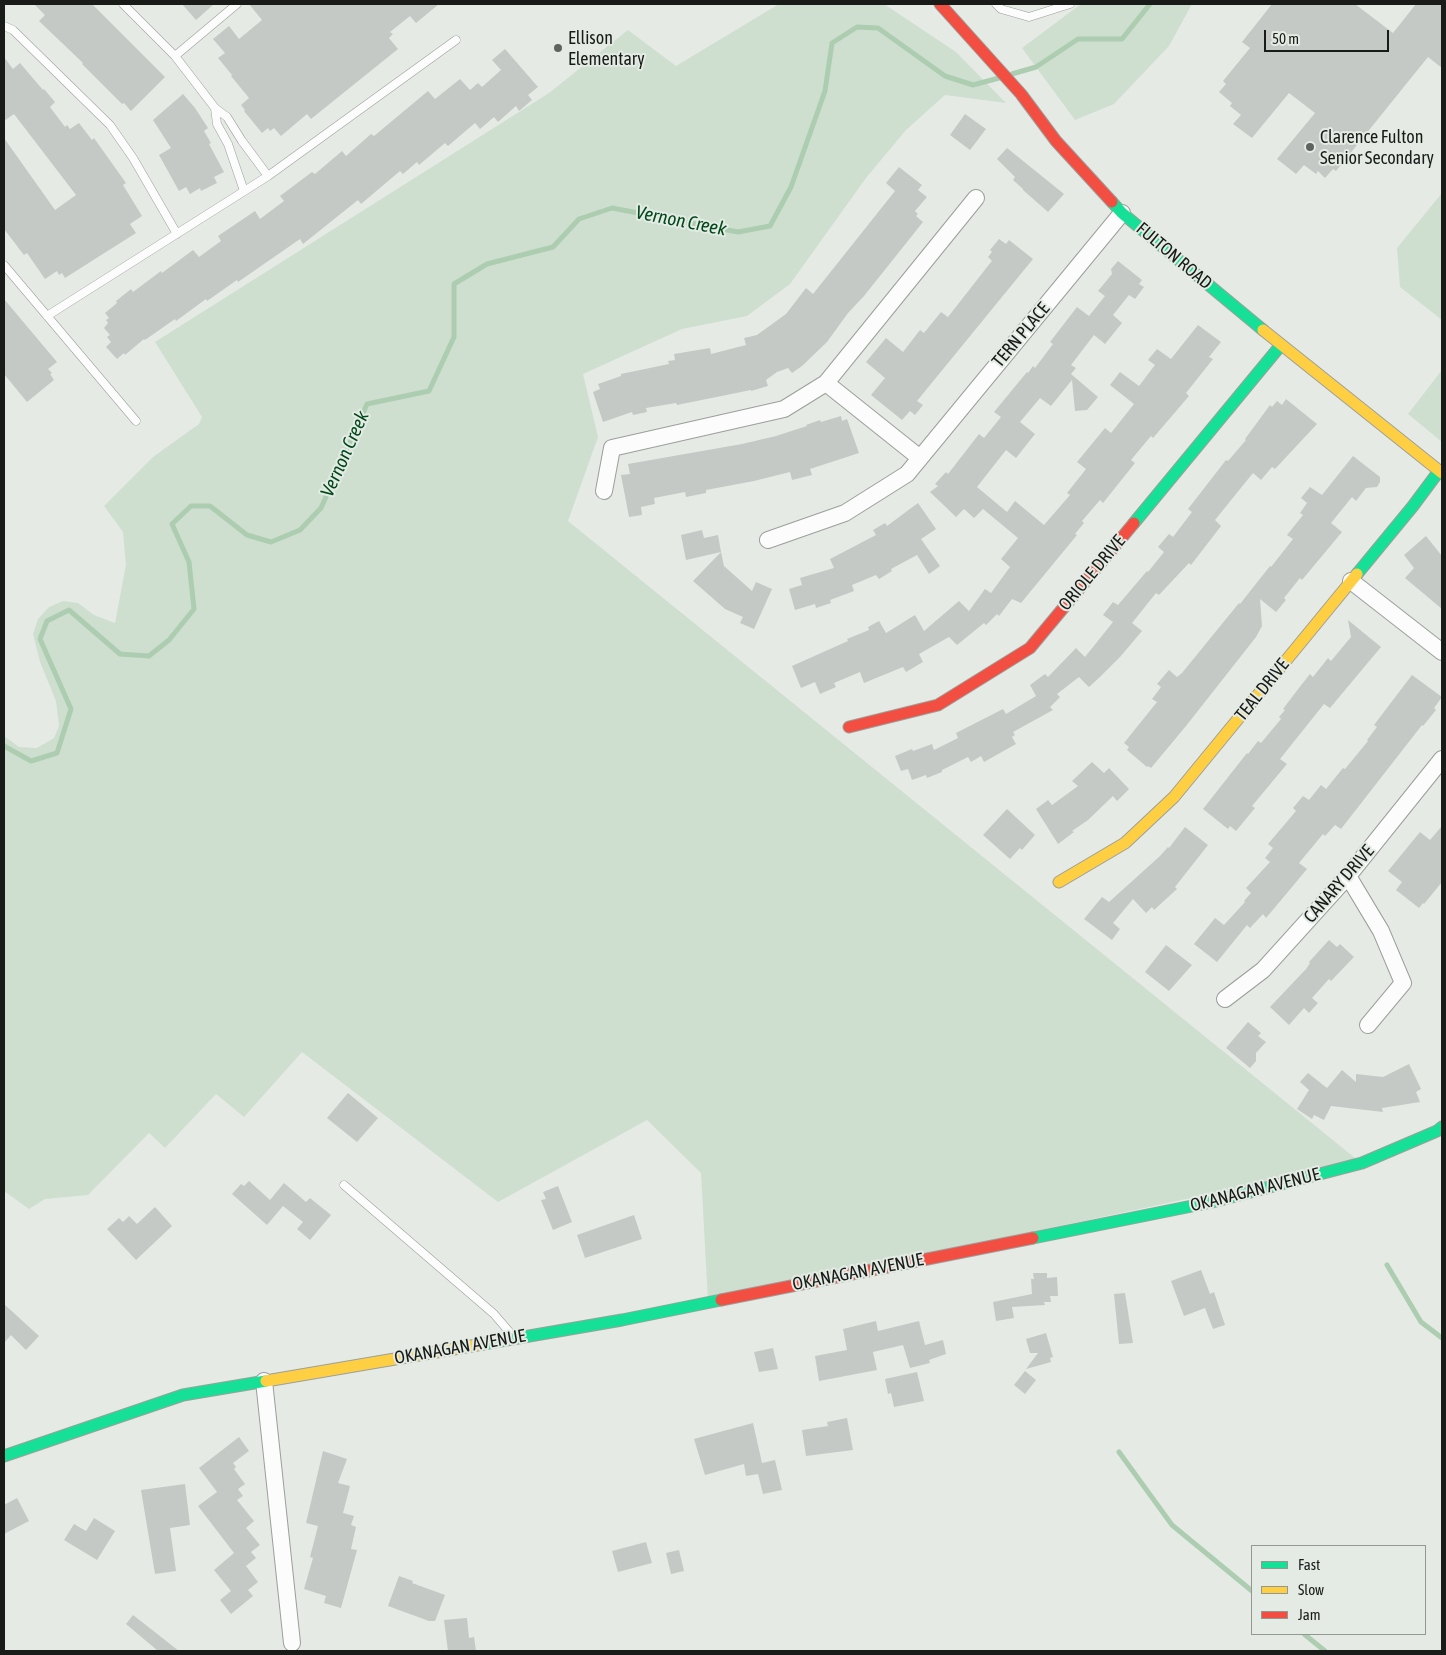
<!DOCTYPE html>
<html>
<head>
<meta charset="utf-8">
<style>
	body { margin:0 }
	#map { position:relative; width:1446px; height:1655px; overflow:hidden; background:#e5eae5; font-family:"Asap Condensed",sans-serif }
	canvas { display:block }
	.frame { position:absolute; inset:0; border:5px solid #191b19; pointer-events:none }
	.legend { position:absolute; left:1251px; top:1545px; width:175px; height:90px; box-sizing:border-box; background:#e4ebe4; border:1px solid #939893; margin:0; padding:6px 9px; list-style:none; font-size:15px; color:#191b19 }
	.legend li { display:flex; align-items:center; gap:10px; height:25px }
	.legend b { width:25px; border:1px solid #939893 }
	.scale { position:absolute; left:1264px; top:30px; width:125px; height:22px; box-sizing:border-box; border:2px solid #191b19; border-top:0; padding-left:6px; font-size:15px; line-height:18px; white-space:nowrap; color:#191b19; -webkit-text-stroke:4px #e4ebe4; paint-order:stroke }
</style>
</head>
<body>
<div id="map">
<canvas width="1446" height="1655"></canvas>
<div class="frame"></div>
<ul class="legend">
<li><b style="height:6px;background:#16e098"></b>Fast</li>
<li><b style="height:6px;background:#ffcf43"></b>Slow</li>
<li><b style="height:6px;background:#f24e42"></b>Jam</li>
</ul>
<div class="scale">50 m</div>
</div>
<script>
const ctx = document.querySelector('canvas').getContext('2d');
ctx.lineJoin = 'round';
function paint(path, color) { ctx.fillStyle = color; ctx.fill(path, 'evenodd'); }
const toPath = rows => new Path2D(rows.map(r => 'M' + r).join(''));
function strokePath(path, color, width, dash) { ctx.strokeStyle = color; ctx.lineWidth = width; ctx.lineCap = dash ? 'butt' : 'round'; ctx.setLineDash(dash || []); ctx.stroke(path); }
function label(font, color, halo, rows, align = 'center') {
  ctx.font = font + ' "Asap Condensed",sans-serif'; ctx.lineWidth = 4; ctx.setLineDash([]); ctx.textBaseline = 'middle'; ctx.strokeStyle = halo; ctx.fillStyle = color; for (const [text, x, y, turn = 0] of rows) {
    ctx.save(); ctx.translate(x, y); ctx.rotate((+turn || 0) * Math.PI / 180); ctx.textAlign = isNaN(turn) ? turn : align; if (halo) ctx.strokeText(text, 0, 0); ctx.fillText(text, 0, 0); ctx.restore();
  }
}
const green = toPath([
	[779,4,884,4,956,52,1006,103,945,95,906,130,866,178,790,284,747,316,682,329,583,374,598,437,568,521,1360,1162,708,1301,701,1173,647,1120,498,1202,302,1052,244,1117,216,1094,165,1148,149,1133,88,1195,45,1199,29,1209,4,1191,4,736,19,747,37,748,54,738,59,726,56,701,40,662,33,634,38,619,49,607,63,601,78,603,94,615,115,623,126,565,123,532,104,506,153,457,199,424,202,417,155,342,549,93,628,30,676,66],
	[1081,4,1192,4,1169,46,1114,104,1075,120,1022,48],
	[1442,193,1442,320,1400,287,1397,248],
	[1442,370,1442,442,1408,414]
]);
const stream = toPath([
	[1012,74,1036,67,1078,39,1122,39,1150,4],
	[4,746,31,761,57,753,71,709,40,639,47,621,69,610,120,654,149,656,169,640,194,609,189,562,172,524,191,506,210,506,247,535,271,542,300,530,321,508,367,404,429,391,454,337,454,284,487,264,553,247,579,219,612,208,738,232,770,226,791,187,825,91,832,43,857,27,878,28,945,76,973,85,999,78],
	[1387,1265,1421,1322,1442,1338],
	[1119,1452,1172,1525,1252,1591],
	[1304,1634,1325,1651]
]);
const building = toPath([
	[34,4,92,4,165,77,131,111,124,103,122,104,82,64,83,63,39,21,45,15],
	[182,4,214,4,196,20],
	[249,4,439,4,416,23,410,16,390,32,393,34,389,38,398,49,311,119,307,114,281,136,274,128,270,131,268,128,262,133,244,111,245,110,241,105,249,98,231,76,232,75,218,58,225,53,213,39,229,26,239,39,262,20],
	[1272,4,1355,4,1393,33,1416,4,1442,4,1442,68,1428,57,1336,171,1333,169,1325,178,1318,171,1316,174,1304,165,1296,174,1277,159,1315,113,1289,93,1252,138,1233,124,1241,115,1230,106,1232,103,1219,92,1226,84,1223,81,1250,48,1242,42],
	[505,49,538,87,528,95,532,100,519,111,516,106,498,122,494,117,480,129,475,123,448,146,445,143,419,165,417,162,403,174,400,171,361,204,358,200,303,244,300,239,238,282,237,280,207,301,206,299,176,321,175,319,145,340,144,339,125,355,124,353,117,359,106,347,111,342,107,337,110,335,104,328,108,323,106,320,109,318,105,313,117,303,116,301,131,289,133,292,161,271,162,273,193,250,199,257,221,241,218,236,255,211,260,219,284,201,280,196,312,172,315,174,342,151,346,156,371,134,374,136,428,91,435,99,460,79,470,90,478,83,482,87,501,70,492,60],
	[4,57,13,69,20,63,43,90,44,89,55,102,50,107,65,127,67,125,70,129,79,123,92,140,94,138,126,183,123,185,142,216,130,224,136,233,65,278,62,273,59,275,57,271,45,279,27,253,24,255,4,229,4,138,55,210,76,195,14,114,4,121],
	[183,94,195,108,208,128,204,131,211,143,209,144,224,172,214,177,217,183,201,191,200,188,190,194,186,187,179,191,159,155,171,148,153,120],
	[965,114,986,129,970,150,950,135],
	[1007,148,1064,194,1048,212,1023,190,1023,189,1013,180,1015,177,997,159],
	[899,167,922,185,918,190,927,197,915,211,918,214,916,216,923,222,864,296,848,313,827,342,802,366,792,373,788,368,777,372,766,380,768,386,751,391,751,390,677,405,676,403,646,408,647,412,633,415,632,412,603,422,593,392,600,389,598,384,621,376,621,374,669,364,668,361,675,360,674,354,710,348,711,354,746,345,744,338,757,335,786,314,806,288,813,294,895,191,886,183],
	[999,239,1006,244,1009,240,1033,259,917,401,923,405,915,415,910,411,902,420,871,395,885,378,866,362,886,338,903,352,920,330,924,333,941,312,948,317,991,262,992,261,988,257,992,252,990,250],
	[1118,261,1142,280,1139,284,1144,287,1135,299,1129,295,1113,315,1122,323,1105,344,1094,335,1071,365,1076,368,1071,374,1098,397,1087,410,1075,411,1072,380,1051,406,1040,398,1020,422,1035,434,1016,458,1006,450,977,487,1007,512,1015,501,1044,525,1070,495,1067,493,1086,469,1077,462,1105,428,1111,433,1134,404,1110,385,1120,372,1139,386,1155,365,1148,360,1157,349,1171,359,1198,325,1221,342,1209,357,1213,359,1186,393,1189,396,1153,438,1151,436,1131,460,1135,463,1103,503,1100,500,1082,521,1084,523,1075,534,1077,535,1021,603,1012,599,999,616,997,614,986,625,984,623,957,645,949,637,919,654,923,662,906,672,903,667,864,683,860,672,834,683,836,687,820,694,815,682,801,688,792,666,848,641,847,639,869,630,868,627,879,621,886,633,915,615,924,631,959,601,969,611,985,589,991,593,1010,567,1001,559,1018,538,983,509,974,518,964,509,956,517,930,492,938,486,935,484,946,472,948,474,979,434,984,438,1001,417,994,412,1027,372,1028,373,1033,366,1035,368,1053,344,1050,342,1077,307,1089,316,1105,296,1098,291,1112,274,1111,269],
	[4,299,57,362,48,369,52,373,50,374,54,380,27,402,4,374],
	[1286,399,1317,424,1275,469,1272,467,1261,480,1253,473,1215,520,1221,526,1191,565,1189,563,1159,595,1156,593,1132,623,1142,631,1120,657,1101,676,1089,687,1079,677,1057,694,1060,697,1050,707,1053,710,1013,732,1015,735,1012,737,1016,744,984,762,981,756,971,762,968,757,942,770,942,772,927,778,926,775,912,780,908,769,901,771,895,756,912,749,913,751,932,744,934,750,958,738,956,733,1003,709,1006,714,1036,696,1030,685,1045,674,1048,677,1076,648,1085,657,1113,622,1103,615,1113,602,1118,605,1147,571,1148,572,1164,552,1158,547,1169,534,1173,537,1192,512,1188,509,1226,460,1228,461,1246,440,1245,439,1270,405,1272,407,1277,401,1282,405],
	[841,416,842,421,847,419,859,453,810,469,812,475,792,480,790,472,754,481,706,490,706,493,686,497,685,492,654,498,655,504,641,507,642,515,629,517,621,475,630,474,628,464,742,444,776,436,807,426,806,425,820,420,821,422],
	[1353,456,1380,477,1380,482,1377,487,1366,488,1356,501,1352,497,1331,523,1342,532,1302,580,1300,578,1284,598,1286,600,1276,612,1260,599,1262,626,1256,637,1186,726,1151,768,1148,766,1147,767,1127,750,1129,747,1124,743,1157,702,1152,699,1161,687,1157,684,1169,670,1177,677,1182,673,1239,603,1240,604,1270,566,1271,567,1293,539,1287,535,1303,515,1300,513,1307,503,1301,498,1310,487,1322,495],
	[918,503,936,529,921,539,940,566,929,574,917,555,891,569,892,571,879,579,876,575,852,585,854,591,830,600,831,603,816,608,815,604,795,610,789,589,802,585,800,578,834,568,830,559,876,535,873,530,885,523,887,526],
	[702,530,704,538,718,535,721,552,686,560,681,535],
	[1426,536,1442,556,1442,609,1405,578,1414,568,1404,555],
	[721,552,724,566,752,591,756,582,772,589,754,629,740,623,743,617,725,609,693,581],
	[1348,620,1381,647,1330,708,1324,704,1280,759,1287,764,1252,806,1255,808,1236,831,1230,826,1228,829,1203,809,1247,753,1248,754,1258,741,1261,743,1281,719,1279,717,1285,710,1283,709,1302,684,1310,674,1313,677,1328,658,1331,661,1351,637],
	[1412,675,1442,697,1434,708,1436,710,1423,726,1422,725,1341,829,1335,825,1325,836,1323,834,1299,863,1307,869,1277,905,1266,918,1263,914,1250,928,1247,925,1217,962,1194,944,1215,918,1224,925,1245,902,1244,901,1251,893,1246,888,1270,862,1265,858,1273,848,1268,844,1296,811,1293,808,1303,796,1309,800,1321,785,1326,789,1343,768,1345,769,1368,741,1367,740,1377,727,1374,725],
	[1092,762,1104,773,1109,768,1129,789,1117,801,1113,796,1088,820,1072,831,1074,832,1058,844,1036,809,1048,800,1052,805,1078,786,1072,781],
	[1007,809,1035,835,1022,850,1020,848,1010,859,983,835],
	[1442,826,1442,882,1424,904,1423,903,1419,908,1396,890,1402,882,1388,871,1420,832,1430,840],
	[1185,827,1208,845,1175,887,1177,889,1154,910,1152,907,1146,913,1133,899,1113,923,1120,929,1112,940,1084,919,1102,897,1109,902,1160,856,1168,847,1169,848],
	[1329,940,1337,947,1340,944,1354,957,1331,981,1329,979,1312,998,1318,1003,1309,1013,1304,1008,1289,1025,1270,1007,1306,969,1310,963,1309,962],
	[1166,945,1192,965,1169,991,1145,972],
	[1248,1022,1261,1033,1258,1036,1266,1042,1256,1053,1256,1061,1250,1068,1226,1048],
	[1409,1064,1421,1089,1416,1092,1420,1102,1382,1108,1383,1112,1331,1106,1324,1120,1314,1115,1312,1119,1297,1109,1309,1090,1300,1082,1308,1073,1327,1088,1342,1070,1356,1082,1356,1074,1383,1077],
	[348,1093,378,1118,357,1142,327,1118],
	[249,1181,270,1200,284,1183,306,1202,310,1198,331,1215,310,1240,297,1229,303,1222,283,1206,267,1225,232,1194,241,1184,244,1186],
	[558,1186,572,1222,553,1230,541,1200,546,1199,543,1192],
	[155,1207,172,1226,136,1260,107,1229,119,1218,123,1222,129,1216,137,1224],
	[634,1215,642,1239,585,1258,577,1235],
	[1201,1270,1210,1294,1214,1292,1225,1325,1213,1329,1205,1308,1184,1316,1171,1281],
	[1033,1273,1047,1273,1047,1278,1057,1277,1058,1296,1050,1296,1051,1302,1044,1302,1045,1305,1012,1307,1014,1318,996,1321,993,1302,1032,1294,1031,1279,1034,1279],
	[1125,1293,1133,1343,1119,1344,1114,1294],
	[4,1304,39,1336,26,1350,11,1335,4,1343],
	[876,1321,878,1331,919,1321,925,1345,943,1340,946,1354,929,1360,930,1363,910,1368,903,1345,873,1352,877,1370,819,1381,815,1356,847,1350,843,1329],
	[1046,1333,1053,1357,1050,1358,1051,1362,1026,1369,1038,1353,1030,1353,1026,1339],
	[773,1348,778,1369,759,1372,754,1352],
	[1025,1371,1036,1380,1025,1394,1014,1385],
	[917,1372,924,1401,894,1407,891,1393,888,1394,885,1379],
	[847,1418,853,1450,806,1456,802,1430,828,1426,827,1422],
	[753,1423,762,1463,775,1460,782,1490,763,1494,758,1474,746,1476,744,1464,705,1475,694,1439],
	[239,1437,249,1451,233,1463,236,1467,234,1469,245,1484,238,1489,243,1496,237,1500,254,1521,246,1528,260,1545,251,1552,256,1558,246,1566,258,1582,248,1590,253,1596,231,1614,220,1600,231,1591,214,1570,234,1553,198,1506,217,1492,199,1468],
	[323,1451,347,1459,338,1483,350,1486,343,1513,354,1516,351,1525,356,1527,351,1549,357,1550,341,1608,324,1603,326,1596,304,1589,313,1558,310,1557,318,1526,306,1523],
	[185,1484,190,1525,170,1528,176,1571,155,1574,141,1490],
	[17,1498,29,1521,4,1534,4,1505],
	[94,1518,115,1531,97,1560,64,1540,74,1524,86,1531],
	[646,1542,652,1563,618,1572,612,1551],
	[679,1550,684,1571,671,1574,666,1553],
	[399,1576,413,1581,412,1583,445,1595,435,1621,429,1621,388,1606],
	[133,1615,179,1651,158,1651,126,1624],
	[467,1618,469,1638,474,1637,476,1651,448,1651,444,1620]
]);
const lane = toPath([
	[123,4,175,56,215,108,227,117,242,141,268,176],
	[996,4,1001,9,1029,17,1070,4],
	[4,26,13,30,110,125,133,158,177,234],
	[175,56,237,4],
	[215,108,217,124,228,144,244,191],
	[4,265,136,421],
	[47,316,268,176,456,40],
	[344,1185,494,1314,512,1335]
]);
const street = toPath([
	[826,383,920,458],
	[604,491,612,448,784,409,826,383,976,198],
	[768,540,845,513,907,474,1122,213],
	[1351,581,1442,652],
	[1348,876,1381,931,1403,983,1368,1025],
	[1225,999,1263,970,1348,876,1442,759],
	[264,1381,292,1643]
]);
const fast = toPath([
	[1112,202,1122,213,1263,330],
	[1134,523,1281,345],
	[1357,574,1413,506,1439,471],
	[1033,1238,1212,1202,1362,1163,1437,1131,1442,1127],
	[483,1344,622,1320,721,1300],
	[4,1456,183,1395,266,1381]
]);
const slow = toPath([
	[1263,330,1442,473],
	[1059,882,1125,843,1174,797,1357,574],
	[266,1381,483,1344]
]);
const jam = toPath([
	[940,4,1021,94,1056,141,1112,202],
	[849,727,938,705,1030,648,1134,523],
	[721,1300,1033,1238]
]);
const markers = [
	[558,48,5,"#606360"],
	[1310,147,5,"#606360"]
];
const poiNames = [
	["Ellison",568,38],
	["Elementary",568,59],
	["Clarence Fulton",1320,137],
	["Senior Secondary",1320,158]
];
const streetNames = [
	["FULTON ROAD",1174,256,40],
	["TERN PLACE",1021,335,-50],
	["ORIOLE DRIVE",1092,573,-50],
	["TEAL DRIVE",1262,690,-51],
	["CANARY DRIVE",1339,884,-49],
	["OKANAGAN AVENUE",1255,1190,-14],
	["OKANAGAN AVENUE",858,1272,-11],
	["OKANAGAN AVENUE",460,1347,-10]
];
const waterNames = [
	["Vernon Creek",681,221,11],
	["Vernon Creek",345,454,-66]
];
paint(green, '#cedfd0');
strokePath(stream, '#adcdb1', 5);
paint(building, '#c5c9c6');
strokePath(lane, '#9c9f9c', 9);
strokePath(street, '#9c9f9c', 18);
strokePath(fast, '#9c9f9c', 13);
strokePath(slow, '#9c9f9c', 13);
strokePath(jam, '#9c9f9c', 13);
strokePath(lane, '#fbfcfb', 8);
strokePath(street, '#fbfcfb', 16);
strokePath(fast, '#16e098', 11);
strokePath(slow, '#ffcf43', 11);
strokePath(jam, '#f24e42', 11);
for (const [x, y, r, color] of markers) { const dot = new Path2D(); dot.arc(x, y, r, 0, 2 * Math.PI); ctx.fillStyle = color; ctx.fill(dot); strokePath(dot, '#e4ebe4', 2); }
label('18px', '#191b19', '#e4ebe4', poiNames, 'left');
label('18px', '#191b19', '#e4ebe4', streetNames);
label('italic 19px', '#00491a', '#e4ebe4', waterNames);
</script>
</body>
</html>
